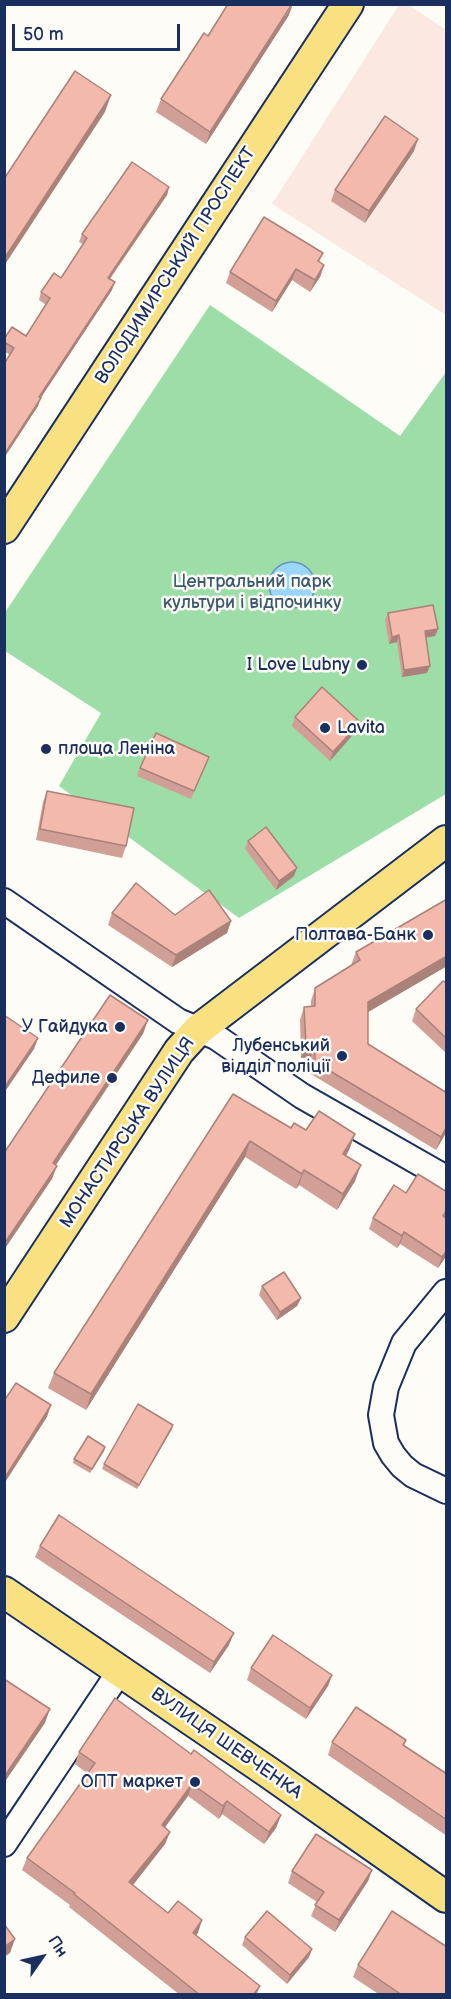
<!DOCTYPE html>
<html>
<head>
<meta charset="utf-8">
<style>
	body { margin:0 }
	#map { position:relative; width:451px; height:1999px; overflow:hidden; background:#fdfcf7; font-family:"Balsamiq Sans",sans-serif }
	canvas { display:block }
	.frame { position:absolute; inset:0; border:6px solid #1b2f5e; pointer-events:none }
	.north { position:absolute; left:12px; top:1927px; width:60px; height:60px; -webkit-text-stroke:4px #fdfcf7; paint-order:stroke; rotate:56deg; font-size:16px; font-weight:700; line-height:24px; text-align:center; color:#1b2f5e }
	.north::after { content:''; display:block; margin:auto; width:21px; height:27px; background:#1b2f5e; clip-path:polygon(50% 0,100% 100%,50% 72%,0 100%) }
	.scale { position:absolute; left:12px; top:24px; width:168px; height:27px; box-sizing:border-box; border:3px solid #1b2f5e; border-top:0; padding-left:8px; font-size:18px; line-height:21px; white-space:nowrap; color:#1b2f5e; -webkit-text-stroke:4px #fdfcf7; paint-order:stroke }
</style>
</head>
<body>
<div id="map">
<canvas width="451" height="1999"></canvas>
<div class="frame"></div>
<div class="north">Пн</div>
<div class="scale">50 m</div>
</div>
<script>
const ctx = document.querySelector('canvas').getContext('2d');
ctx.lineJoin = 'round';
function paint(path, color) { ctx.fillStyle = color; ctx.fill(path, 'evenodd'); }
const toPath = rows => new Path2D(rows.map(r => 'M' + r).join(''));
function strokePath(path, color, width, dash) { ctx.strokeStyle = color; ctx.lineWidth = width; ctx.lineCap = dash ? 'butt' : 'round'; ctx.setLineDash(dash || []); ctx.stroke(path); }
function label(font, color, halo, rows, align = 'center') {
  ctx.font = font + ' "Balsamiq Sans",sans-serif'; ctx.lineWidth = 5; ctx.setLineDash([]); ctx.textBaseline = 'middle'; ctx.strokeStyle = halo; ctx.fillStyle = color; for (const [text, x, y, turn = 0] of rows) {
    ctx.save(); ctx.translate(x, y); ctx.rotate((+turn || 0) * Math.PI / 180); ctx.textAlign = isNaN(turn) ? turn : align; if (halo) ctx.strokeText(text, 0, 0); ctx.fillText(text, 0, 0); ctx.restore();
  }
}
const built = toPath([
	[399,5,409,5,446,30,446,315,272,204]
]);
const green = toPath([
	[210,305,400,436,446,372,446,794,239,918,59,786,101,713,5,651,4,614]
]);
const water = toPath([
	'269 585a23 23 0 1 1 46 0a23 23 0 1 1-46 0Z'
]);
const minor = toPath([
	[4,901,178,1021,216,1037,302,1096,446,1178],
	[446,1292,404,1343,386,1387,381,1415,386,1443,393,1455,402,1466,413,1475,446,1491],
	[4,1844,120,1671]
]);
const major = toPath([
	[4,528,348,4],
	[4,1317,179,1051,198,1030,446,841],
	[4,1592,268,1772,446,1897]
]);
const wall = toPath([
	[289,15,206,144,156,112,161,99,208,36],
	[414,151,365,223,331,201,335,190],
	[169,187,167,195,110,279,112,290,40,399,38,406,4,458,4,364,10,355,4,351,4,339,26,336,46,305,39,300,41,292,61,278,83,244,79,242,82,234],
	[323,253,319,262,324,265,320,277,310,292,292,280,272,312,226,283,230,272],
	[388,613,438,629,435,636,425,638,427,673,402,677,397,642,389,644,385,620],
	[295,717,360,722,357,730,330,761,292,726],
	[209,757,191,799,137,776,140,768],
	[47,791,126,846,122,858,36,840,43,802],
	[248,841,294,876,276,890,245,849],
	[447,899,447,966,368,1012,368,1044,447,1093,447,1131,436,1150,311,1074,311,1057,301,1058,300,1020,304,1007,311,1007,311,1001,315,988,351,965,356,952],
	[112,913,175,915,231,921,227,933,172,967,108,925],
	[447,983,447,1054,412,1021,416,1009],
	[233,1094,291,1128,306,1130,355,1134,349,1150,346,1156,355,1181,337,1210,299,1185,296,1189,245,1157,86,1410,48,1388,54,1373],
	[447,1192,447,1215,445,1217,447,1219,447,1255,438,1268,400,1244,397,1248,369,1229,373,1218,406,1193],
	[262,1286,301,1298,297,1306,277,1320,259,1295],
	[172,1429,137,1489,102,1469,104,1464],
	[105,1447,104,1451,90,1473,73,1463,74,1459],
	[40,1546,229,1645,210,1673,35,1557],
	[251,1668,332,1675,328,1686,306,1719,247,1680],
	[406,1740,404,1746,447,1774,447,1836,328,1755,332,1742],
	[79,1752,191,1754,281,1815,276,1828,264,1844,222,1814,219,1819,188,1796,165,1827,170,1832,165,1844,133,1885,168,1913,202,1920,196,1935,256,1995,180,1995,69,1907,70,1905,22,1870,27,1858,88,1774,75,1764],
	[372,1870,368,1881,335,1932,311,1916,317,1902,288,1883,292,1871],
	[245,1937,312,1949,309,1957,287,1984,242,1945],
	[358,1965,447,1995,380,1995,353,1977]
]);
const shadedWall = toPath([
	[293,4,289,15,206,144,210,132],
	[111,95,105,112,4,266,4,259],
	[418,139,414,151,365,223,369,211],
	[169,187,167,195,105,285,108,278],
	[324,265,320,277,310,292,315,280],
	[296,269,292,280,272,312,276,301],
	[115,282,112,290,40,399,38,406,4,458,4,455,39,397],
	[438,629,435,636,422,638,425,631],
	[399,635,397,642,389,644,392,637],
	[430,666,427,673,402,677,404,670],
	[360,722,357,730,330,761,333,752],
	[297,868,294,876,276,890,279,881],
	[231,921,227,933,172,967,176,955],
	[447,956,447,966,363,1015,368,1002],
	[148,1020,143,1034,48,1177,53,1163],
	[38,1038,34,1049,4,1093,4,1088],
	[315,1044,311,1057,301,1058,306,1045],
	[447,1126,447,1131,436,1150,441,1137],
	[355,1134,349,1150,337,1169,343,1154],
	[250,1141,245,1157,86,1410,91,1394],
	[361,1165,355,1181,337,1210,343,1194],
	[57,1166,52,1179,4,1250,4,1246,6,1241],
	[304,1170,299,1185,296,1189,302,1174],
	[404,1232,400,1244,397,1248,402,1236],
	[447,1250,447,1255,438,1268,442,1257],
	[301,1298,297,1306,277,1320,280,1312],
	[51,1405,47,1417,4,1484,4,1479],
	[173,1425,172,1429,137,1489,139,1485],
	[105,1447,104,1451,90,1473,92,1469],
	[234,1633,229,1645,210,1673,214,1662],
	[332,1675,328,1686,306,1719,310,1708],
	[50,1709,45,1723,4,1783,4,1777],
	[192,1784,188,1796,157,1838,162,1825],
	[227,1801,222,1814,219,1819,223,1806],
	[281,1815,276,1828,264,1844,269,1832],
	[170,1832,165,1844,125,1895,129,1882],
	[372,1870,368,1881,335,1932,339,1920],
	[202,1920,198,1933,188,1945,193,1933],
	[15,1939,10,1953,4,1957,4,1947],
	[312,1949,309,1957,287,1984,290,1975],
	[260,1986,256,1995,253,1995]
]);
const building = toPath([
	[228,4,292,4,210,132,161,99,204,33,208,36,228,4],
	[75,71,111,95,4,259,4,179,75,71],
	[385,116,418,139,369,211,335,190,385,116],
	[132,162,169,187,108,278,115,282,39,397,41,398,4,455,4,364,14,348,4,342,4,339,12,327,26,336,50,298,41,292,54,273,61,278,87,238,82,234,132,162],
	[264,217,323,253,318,261,324,265,315,280,296,269,276,301,230,272,264,217],
	[433,605,438,629,425,631,430,666,404,670,399,635,392,637,388,613,433,605],
	[322,687,360,722,333,752,295,717,322,687],
	[156,733,209,757,194,791,140,768,156,733],
	[47,791,134,808,126,846,40,829,47,791],
	[266,827,297,868,279,881,248,841,266,827],
	[136,883,175,915,209,890,231,921,176,955,112,913,136,883],
	[447,899,447,956,368,1002,368,1044,447,1093,447,1126,441,1137,315,1062,315,1044,306,1045,304,1007,315,1006,315,988,360,960,356,952,447,899],
	[443,981,447,983,447,1039,416,1009,443,981],
	[110,995,148,1020,53,1163,57,1166,6,1241,4,1240,4,1153,110,995],
	[4,1015,38,1038,4,1088,4,1015],
	[233,1094,291,1128,294,1123,306,1130,319,1111,355,1134,343,1154,361,1165,343,1194,304,1170,302,1174,250,1141,91,1394,54,1373,233,1094],
	[418,1174,447,1192,447,1210,443,1216,447,1219,447,1250,442,1257,404,1232,402,1236,373,1218,394,1185,406,1193,418,1174],
	[284,1272,301,1298,280,1312,262,1286,284,1272],
	[16,1383,51,1405,4,1479,4,1401,16,1383],
	[138,1404,173,1425,139,1485,104,1464,138,1404],
	[88,1436,105,1447,92,1469,74,1459,88,1436],
	[59,1515,234,1633,214,1662,40,1546,59,1515],
	[273,1635,332,1675,310,1708,251,1668,273,1635],
	[4,1679,50,1709,4,1777,4,1679],
	[115,1698,191,1754,194,1750,281,1815,269,1832,227,1801,223,1806,192,1784,162,1825,170,1832,129,1882,168,1913,178,1901,202,1920,193,1933,260,1986,253,1995,200,1995,74,1894,75,1893,27,1858,95,1763,79,1752,115,1698],
	[356,1707,406,1740,403,1745,447,1774,447,1820,332,1742,356,1707],
	[316,1834,372,1870,339,1920,315,1905,324,1892,292,1871,316,1834],
	[267,1911,312,1949,290,1975,245,1937,267,1911],
	[392,1911,447,1947,447,1995,402,1995,358,1965,392,1911],
	[4,1924,15,1939,4,1947,4,1924]
]);
const markers = [
	[362,665,6,"#1b2f5e"],
	[325,728,6,"#1b2f5e"],
	[46,749,6,"#1b2f5e"],
	[428,935,6,"#1b2f5e"],
	[120,1027,6,"#1b2f5e"],
	[342,1056,6,"#1b2f5e"],
	[112,1078,6,"#1b2f5e"],
	[195,1782,6,"#1b2f5e"]
];
const streetNames = [
	["ВОЛОДИМИРСЬКИЙ ПРОСПЕКТ",176,266,-57],
	["МОНАСТИРСЬКА ВУЛИЦЯ",128,1133,-56],
	["ВУЛИЦЯ ШЕВЧЕНКА",226,1744,35]
];
const parkNames = [
	["Центральний парк",252,582],
	["культури і відпочинку",252,603]
];
const poiNames = [
	["I Love Lubny",350,665],
	["Lavita",337,728,"left"],
	["площа Леніна",58,749,"left"],
	["Полтава-Банк",416,935],
	["У Гайдука",108,1027],
	["Лубенський",330,1046],
	["відділ поліції",330,1067],
	["Дефиле",100,1078],
	["ОПТ маркет",183,1782]
];
paint(built, '#fae8e1');
paint(green, '#9ddda7');
paint(water, '#99d6fa');
strokePath(water, '#6793bc', 1.5);
strokePath(minor, '#1b2f5e', 28);
strokePath(major, '#1b2f5e', 34);
strokePath(minor, '#fdfcf7', 24);
strokePath(major, '#f9e181', 30);
paint(wall, '#d19f95');
paint(shadedWall, '#aa8279');
paint(building, '#f3b9ad');
strokePath(building, '#aa8279', 1.5);
for (const [x, y, r, color] of markers) { const dot = new Path2D(); dot.arc(x, y, r, 0, 2 * Math.PI); ctx.fillStyle = color; ctx.fill(dot); strokePath(dot, '#fdfcf7', 2); }
label('18px', '#1b2f5e', '#fdfcf7', streetNames);
label('18px', '#3c5a70', '#fdfcf7', parkNames);
label('18px', '#1b2f5e', '#fdfcf7', poiNames, 'right');
</script>
</body>
</html>
